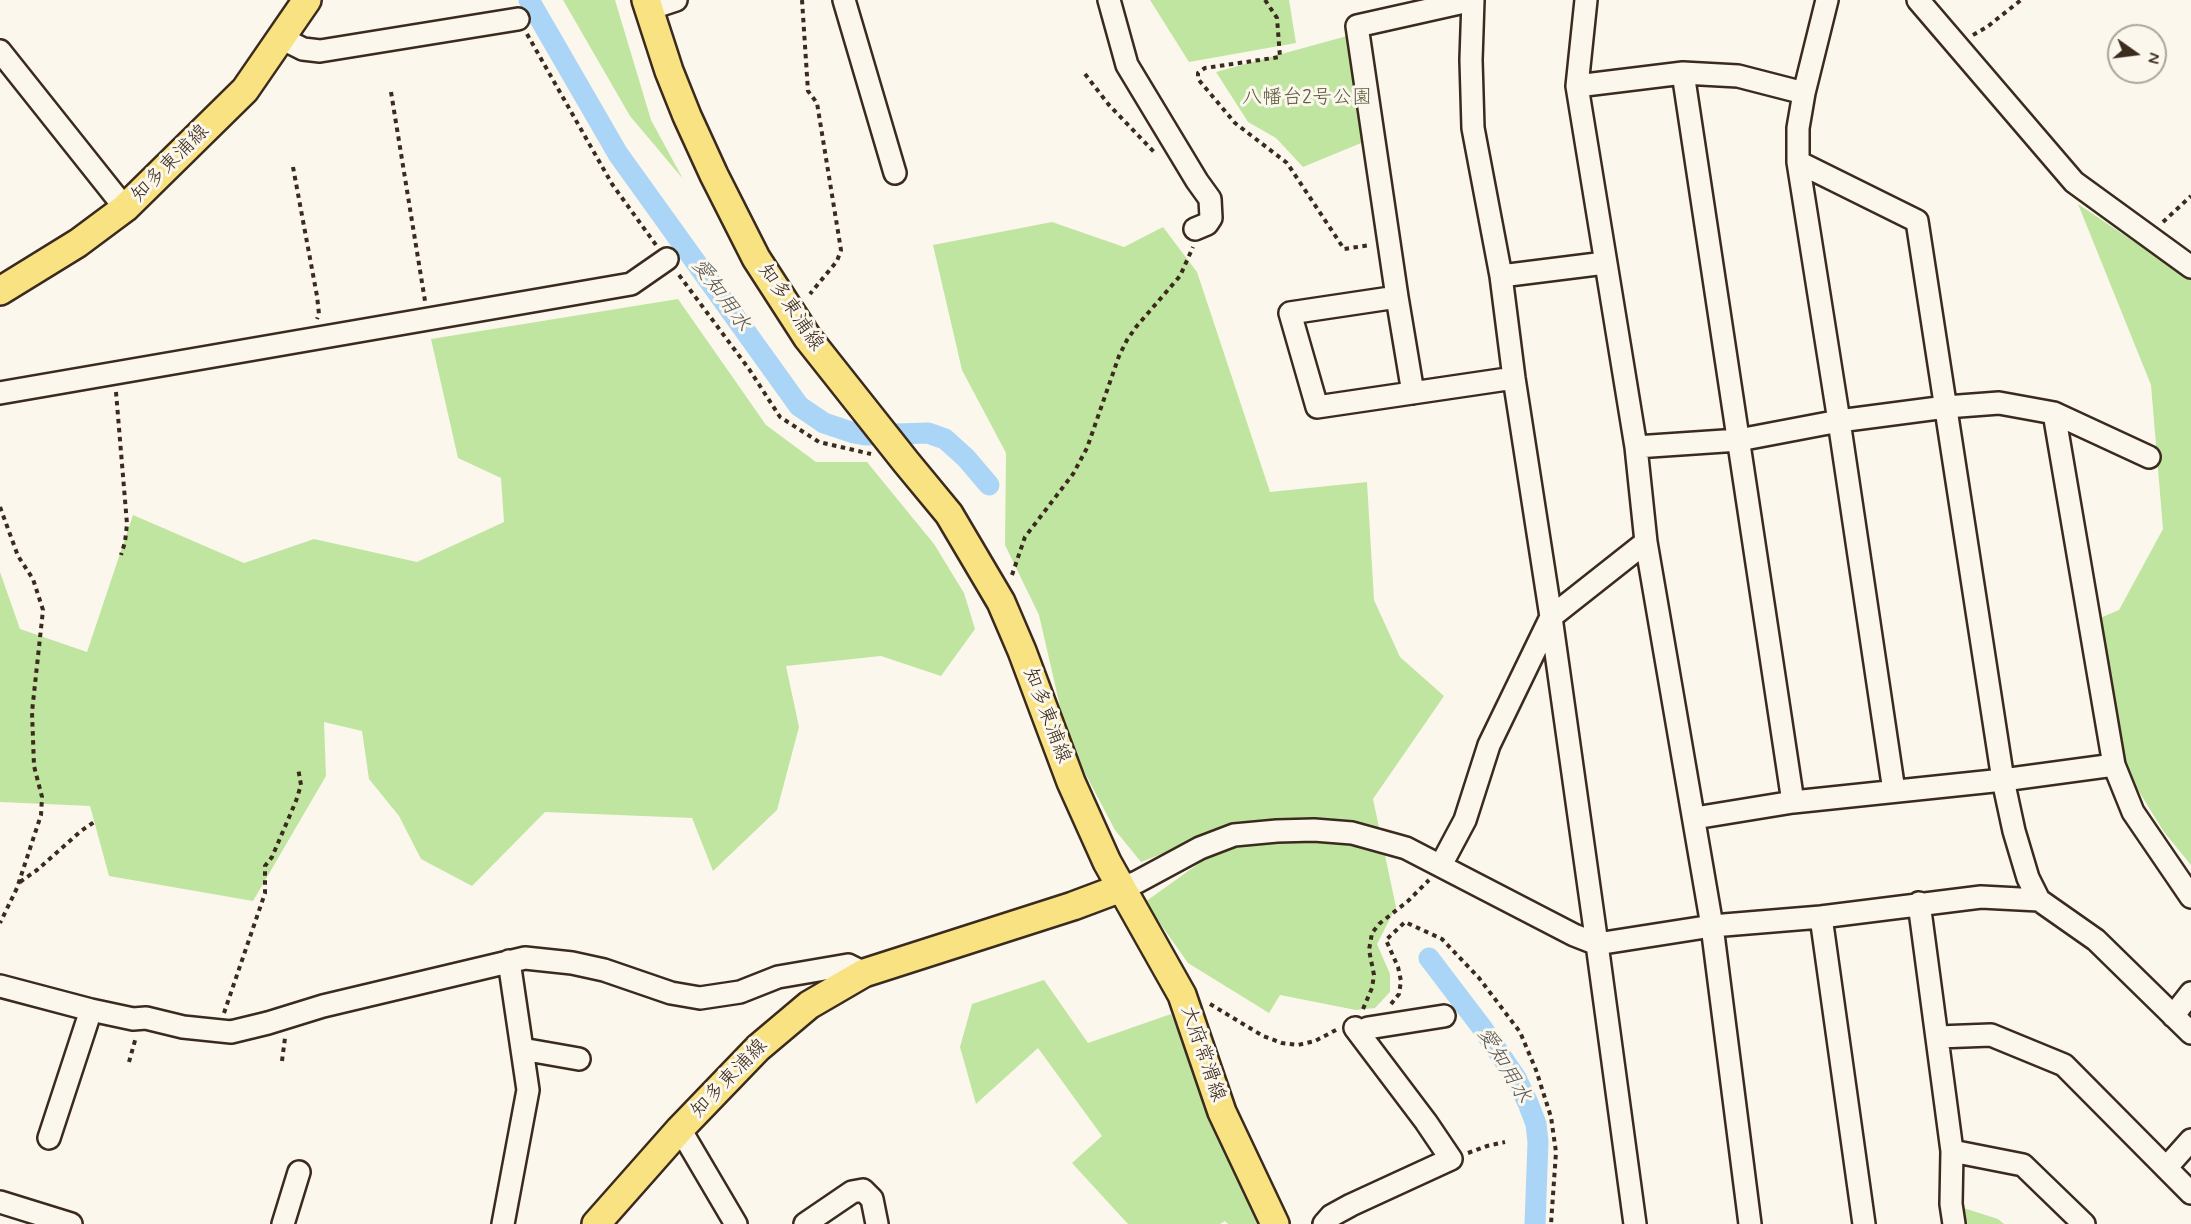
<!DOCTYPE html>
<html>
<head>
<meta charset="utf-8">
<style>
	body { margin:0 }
	#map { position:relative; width:2191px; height:1224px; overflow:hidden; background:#fbf7ec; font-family:Mynerve,sans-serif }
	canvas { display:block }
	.north { position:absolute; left:2107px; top:24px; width:60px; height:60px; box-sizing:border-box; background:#fbf7ec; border:2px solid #aea59a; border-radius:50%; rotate:104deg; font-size:16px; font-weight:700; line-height:24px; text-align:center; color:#3b2a1e }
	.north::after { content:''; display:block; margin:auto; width:21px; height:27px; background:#3b2a1e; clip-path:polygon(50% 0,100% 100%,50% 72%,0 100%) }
</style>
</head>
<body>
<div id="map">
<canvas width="2191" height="1224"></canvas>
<div class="north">N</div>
</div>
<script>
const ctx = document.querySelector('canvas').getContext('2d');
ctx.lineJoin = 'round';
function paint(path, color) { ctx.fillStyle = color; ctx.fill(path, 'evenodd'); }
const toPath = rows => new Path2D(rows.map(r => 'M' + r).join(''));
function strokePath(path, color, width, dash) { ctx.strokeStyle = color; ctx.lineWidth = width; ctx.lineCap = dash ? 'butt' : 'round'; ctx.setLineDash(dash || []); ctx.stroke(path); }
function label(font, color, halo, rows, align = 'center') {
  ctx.font = font + ' Mynerve,"Klee One",sans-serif'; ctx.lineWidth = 6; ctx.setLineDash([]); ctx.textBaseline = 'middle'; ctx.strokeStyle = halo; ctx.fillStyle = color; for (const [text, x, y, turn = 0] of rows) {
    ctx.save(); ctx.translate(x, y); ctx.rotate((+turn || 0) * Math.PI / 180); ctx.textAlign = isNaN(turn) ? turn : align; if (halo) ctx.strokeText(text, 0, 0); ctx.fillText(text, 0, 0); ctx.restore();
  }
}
const green = toPath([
	[563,0,615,0,651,120,683,179,630,116],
	[1150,0,1289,0,1296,43,1189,62],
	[1347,36,1366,141,1303,167,1276,138,1248,122,1216,72],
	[2078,204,2191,280,2191,865,2164,832,2122,764,2100,618,2119,610,2163,529,2151,385],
	[1052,222,1124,247,1163,227,1197,272,1270,492,1367,482,1374,600,1400,657,1444,696,1373,799,1396,907,1377,944,1390,974,1390,992,1375,1008,1356,1010,1280,995,1269,1013,1188,963,1145,902,1198,864,1185,845,1141,862,1115,830,1068,741,1039,615,1005,545,1006,453,962,370,933,245],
	[678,299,766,425,816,462,867,462,934,544,964,593,975,629,941,676,881,656,786,666,799,727,777,810,713,871,692,818,545,812,472,886,421,859,399,816,369,779,362,731,324,722,326,776,253,901,109,876,90,806,0,802,0,572,20,629,87,652,133,515,244,563,314,539,417,562,504,522,501,478,458,458,431,339],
	[1044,980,1088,1043,1171,1014,1213,1116,1267,1224,1228,1224,1225,1221,1220,1224,1128,1224,1072,1163,1102,1136,1038,1048,976,1104,960,1047,972,1004],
	[1951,1204,1998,1219,2004,1224,1954,1224]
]);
const canal = toPath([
	[529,0,618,154,799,406,824,423,854,433,865,435,928,433,945,439,966,458,989,485],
	[1429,958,1483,1029,1516,1078,1528,1103,1536,1124,1538,1142,1535,1224]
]);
const path = toPath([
	[802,0,808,91,817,103,841,250,837,261,810,294],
	[1265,0,1277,18,1280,57,1205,68,1198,73,1198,79,1235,123,1287,163,1344,249,1370,245],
	[527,34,612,184,656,245],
	[1973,35,1987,27,2021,0],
	[1085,74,1109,105,1154,152],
	[391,92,425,301],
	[293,167,317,296,319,314,317,319],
	[2163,222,2191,196],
	[679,275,749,369,780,417,819,442,871,454],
	[116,392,127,524,125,542,121,555],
	[0,507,18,556,33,579,43,610,32,712,34,766,42,797,41,815,17,888,0,923],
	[1012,575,1025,537,1073,474,1087,448,1119,356,1127,340,1136,327,1180,276,1193,247],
	[20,882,37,870,81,831,97,820],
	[1210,1004,1263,1036,1282,1043,1298,1045,1315,1041,1336,1030],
	[1391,1004,1399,994,1401,981,1398,967,1386,940,1405,922,1442,939,1479,978,1520,1032,1536,1070,1551,1117,1556,1152,1551,1224],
	[1363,1009,1372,988,1374,975,1369,950,1372,933,1379,924,1408,901,1429,880],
	[224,1013,265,893,265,866,272,857,296,801,301,785,298,768],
	[282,1061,285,1038],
	[129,1062,136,1037],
	[1468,1153,1487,1146,1505,1142]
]);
const minor = toPath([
	[844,0,895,173],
	[1109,0,1127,65,1197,181,1210,199,1211,218,1207,224,1195,229],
	[1473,0,1471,60,1473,128,1501,276,1514,378,1551,617,1597,944,1635,1224],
	[1473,0,1357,26,1397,297,1290,313,1317,407,1514,378],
	[1586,0,1577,86,1636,447,1646,542,1712,926,1750,1224],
	[1827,0,1804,93,1798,128,1798,162,1839,421,1894,791],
	[1918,0,2074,182,2191,267],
	[649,9,676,0],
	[281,38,303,49,320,51,518,19],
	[0,51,125,208],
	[1683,73,1738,76,1804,93],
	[1577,86,1683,73,1793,802],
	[1798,162,1917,221,2003,780,2014,831,2028,878,2039,900],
	[1501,276,1605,263],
	[1397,297,1413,393],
	[0,393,631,284,667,259],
	[2054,413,2149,457],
	[1636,447,1739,440,1839,421,1946,407,1999,403,2054,413,2114,765,2133,812,2191,897],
	[1695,818,1793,802,2003,780,2114,765],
	[1441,865,1465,820,1489,745,1551,617,1646,542],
	[1121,888,1137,882,1200,848,1234,835,1277,831,1314,830,1352,833,1406,848,1574,935,1597,944,1712,926,1821,917,1981,897,2039,900,2096,940,2191,1033],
	[1919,903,1952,1151,1951,1204,1954,1224],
	[1821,917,1864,1224],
	[0,986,91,1010,133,1019,146,1018,183,1027,231,1032,268,1023,323,1006,525,958,572,963,604,970,671,993,700,998,740,992,778,977,848,965,864,973],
	[2173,1016,2191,993],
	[1359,1033,1368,1028,1444,1016],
	[1938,1037,1991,1035,2064,1065,2191,1193],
	[522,1049,579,1059],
	[680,1129,736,1224],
	[49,1138,91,1010],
	[1952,1151,2023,1165,2084,1224],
	[2166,1168,2191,1140],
	[0,1202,71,1224],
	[283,1224,299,1172],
	[503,1224,528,1090,509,961],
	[805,1224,852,1192,863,1190,872,1199,877,1224],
	[1324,1224,1331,1216,1351,1205,1451,1159,1426,1122,1355,1028]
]);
const major = toPath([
	[646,0,669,71,687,116,714,175,756,258,807,337,906,462,949,514,1001,602,1022,651,1071,782,1107,862,1182,995,1222,1112,1275,1224],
	[0,291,78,243,125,208,245,90,307,0],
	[596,1224,680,1129,758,1048,809,1005,864,973,1073,906,1121,888]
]);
const parkNames = [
	["八幡台2号公園",1307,99]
];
const streetNames = [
	["知多東浦線",171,164,-45],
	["知多東浦線",790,308,56],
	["知多東浦線",1046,716,69],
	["大府常滑線",1202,1054,71],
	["知多東浦線",730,1079,-46]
];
const waterNames = [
	["愛知用水",720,296,54],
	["愛知用水",1503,1066,59]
];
paint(green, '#c0e5a0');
strokePath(canal, '#abd5f6', 21);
strokePath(minor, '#3b2a1e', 26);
strokePath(major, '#3b2a1e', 32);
strokePath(path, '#3b2a1e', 4, [4.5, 4.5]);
strokePath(minor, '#fbf7ec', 21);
strokePath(major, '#f8e281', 27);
label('20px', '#5c593e', '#fbf7ec', parkNames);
label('20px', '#3b2a1e', '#fbf7ec', streetNames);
label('italic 21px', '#575554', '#fbf7ec', waterNames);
</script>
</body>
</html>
